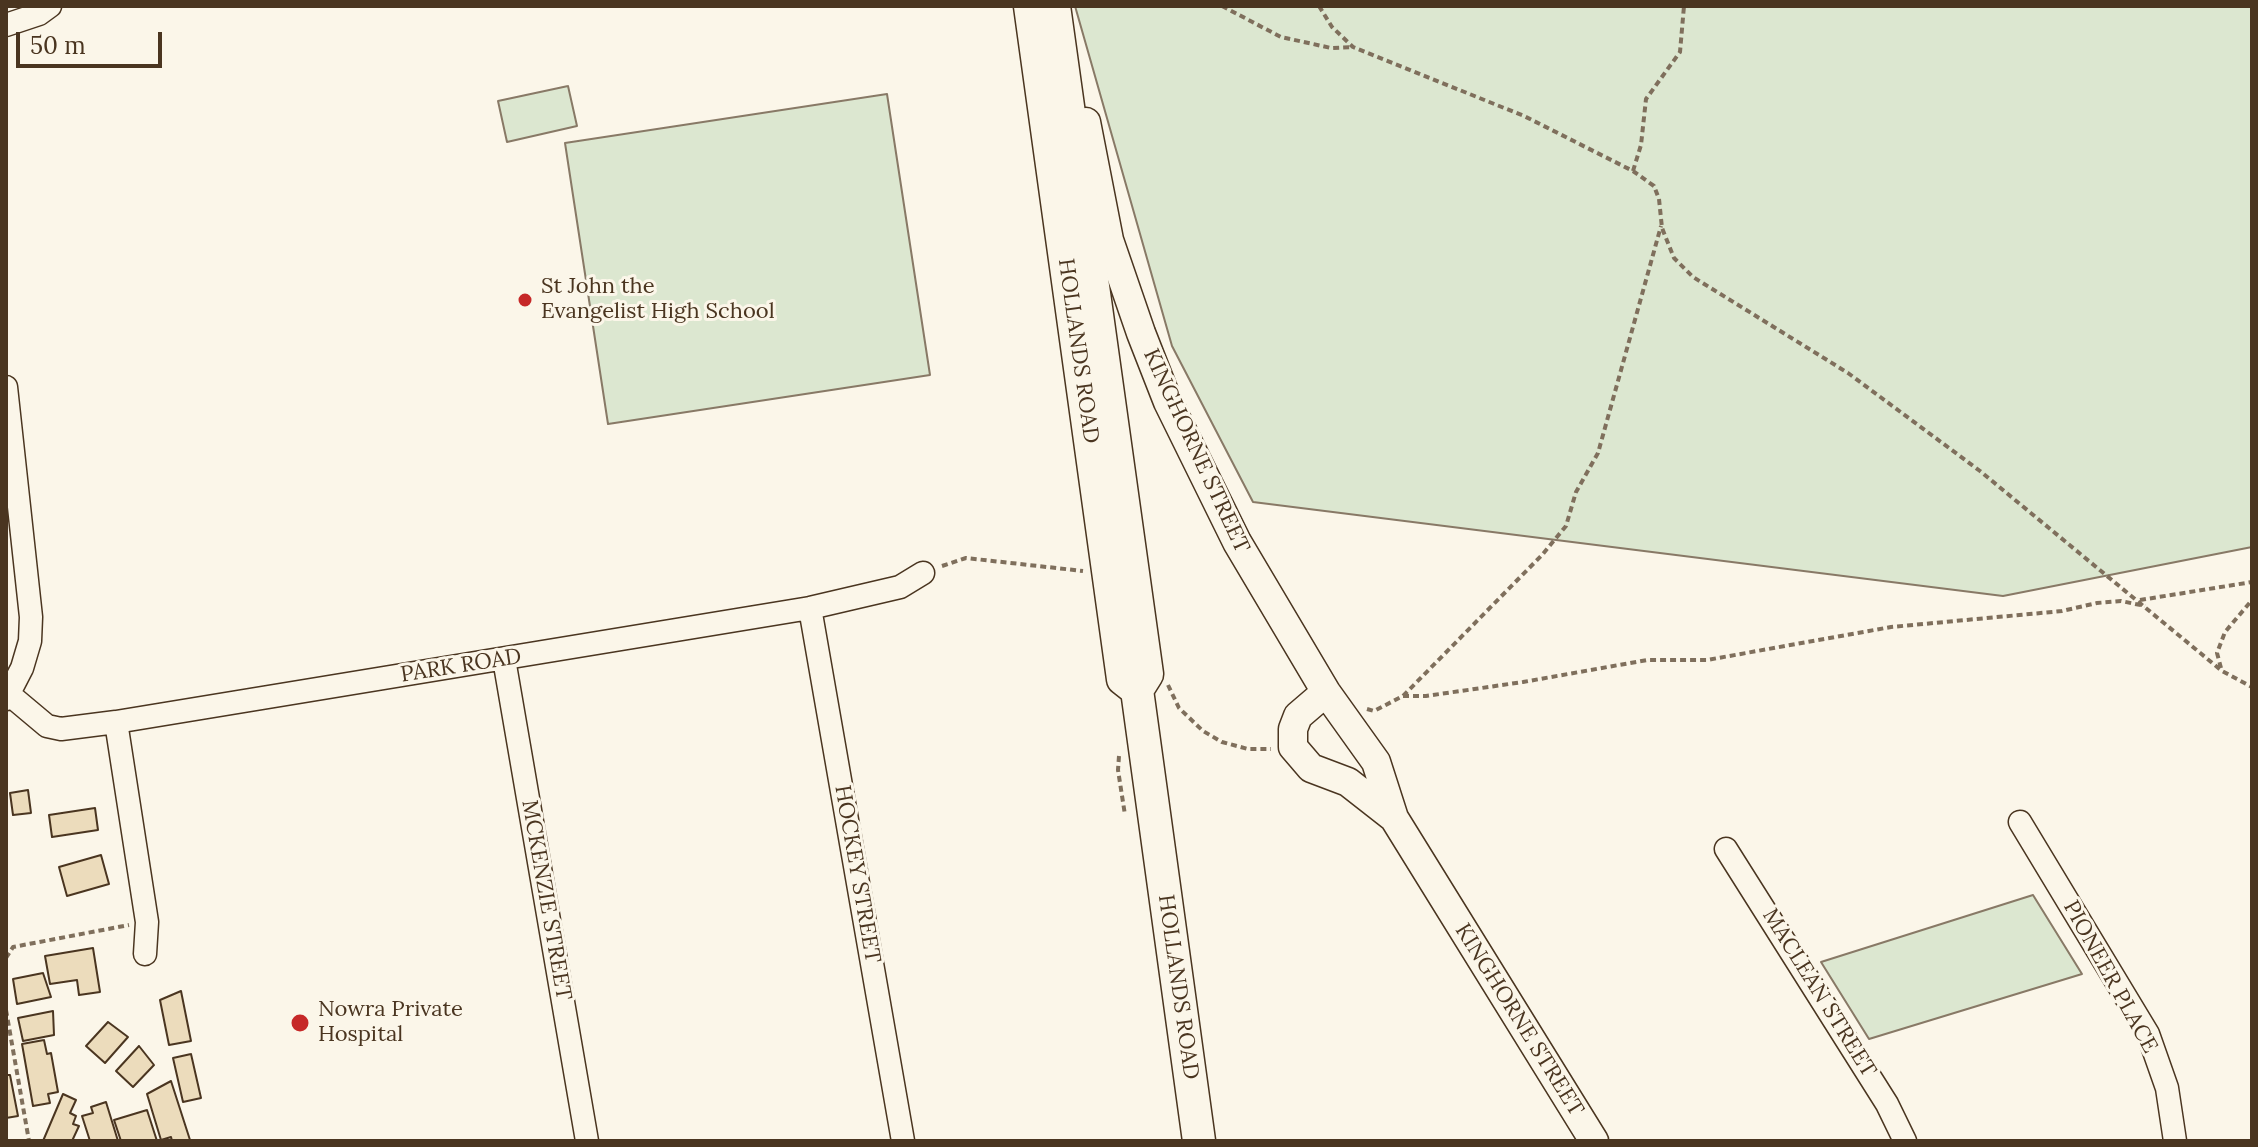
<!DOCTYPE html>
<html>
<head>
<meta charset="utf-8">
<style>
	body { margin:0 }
	#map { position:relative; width:2258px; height:1147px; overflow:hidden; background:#fbf6e9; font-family:Lora,serif }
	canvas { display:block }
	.frame { position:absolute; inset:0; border:8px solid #4a3520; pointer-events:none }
	.scale { position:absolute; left:16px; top:32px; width:146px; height:36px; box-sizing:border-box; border:4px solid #4a3520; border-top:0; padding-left:10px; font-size:24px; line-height:28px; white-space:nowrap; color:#4a3520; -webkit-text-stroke:6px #fbf6e9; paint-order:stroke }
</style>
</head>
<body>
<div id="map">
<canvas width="2258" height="1147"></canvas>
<div class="frame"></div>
<div class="scale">50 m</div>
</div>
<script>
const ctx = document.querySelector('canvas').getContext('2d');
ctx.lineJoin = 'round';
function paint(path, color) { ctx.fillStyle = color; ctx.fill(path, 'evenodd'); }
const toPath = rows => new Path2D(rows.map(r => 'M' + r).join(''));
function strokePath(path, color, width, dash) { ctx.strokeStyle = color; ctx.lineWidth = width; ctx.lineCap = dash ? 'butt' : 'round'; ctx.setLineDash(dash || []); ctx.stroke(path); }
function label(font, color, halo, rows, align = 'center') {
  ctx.font = font + ' Lora,serif'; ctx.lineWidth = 6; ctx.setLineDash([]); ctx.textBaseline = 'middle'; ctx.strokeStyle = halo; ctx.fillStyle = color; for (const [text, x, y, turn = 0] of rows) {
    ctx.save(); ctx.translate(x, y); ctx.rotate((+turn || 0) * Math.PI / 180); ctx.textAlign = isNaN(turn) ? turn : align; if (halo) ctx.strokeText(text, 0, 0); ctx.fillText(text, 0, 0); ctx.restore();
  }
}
const green = toPath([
	[1075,6,2252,6,2252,547,2003,596,1253,502,1172,346,1075,6],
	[568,86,577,126,507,142,498,101,568,86],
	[887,94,930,375,608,424,565,143,887,94],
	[2033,895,2082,974,1869,1039,1821,962,2033,895]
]);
const building = toPath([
	[28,790,31,813,13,815,10,793,28,790],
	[95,808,98,830,52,837,49,815,95,808],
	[101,855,109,884,67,896,59,867,101,855],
	[93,948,100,992,79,995,77,980,50,984,45,956,93,948],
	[43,973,51,997,17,1004,13,979,43,973],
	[181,991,191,1041,169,1045,160,1000,181,991],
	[53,1011,54,1035,23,1041,18,1018,53,1011],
	[108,1022,128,1037,105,1063,86,1046,108,1022],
	[44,1040,47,1054,51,1053,58,1092,48,1094,50,1103,33,1106,22,1044,44,1040],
	[139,1046,154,1065,133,1087,116,1071,139,1046],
	[191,1054,201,1098,183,1102,173,1058,191,1054],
	[6,1075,10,1075,18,1116,6,1118,6,1075],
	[171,1081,190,1140,188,1141,172,1141,171,1137,161,1140,147,1094,171,1081],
	[63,1094,76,1100,70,1113,76,1116,73,1124,79,1126,72,1141,43,1141,63,1094],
	[106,1102,118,1141,90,1141,82,1116,93,1113,91,1107,106,1102],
	[147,1110,157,1141,121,1141,114,1120,147,1110]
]);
const path = toPath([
	[1222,6,1281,37,1331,48,1353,47],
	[1319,6,1332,27,1353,47,1524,116,1633,171,1654,186,1659,199,1662,228,1674,258,1693,277,1848,373,1980,471,2222,671,2252,687],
	[1633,171,1641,145,1646,99,1680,52,1684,6],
	[942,566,966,558,1083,571],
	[2140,600,2252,582],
	[2221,668,2217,653,2225,632,2252,600],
	[1168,685,1179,708,1203,731,1222,742,1248,749,1271,749],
	[1403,696,1426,696,1523,682,1647,660,1707,660,1891,627,2062,611,2097,603,2121,601,2145,606],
	[1367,709,1374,711,1403,696,1542,555,1566,526,1576,492,1598,453,1661,226],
	[1119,756,1118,770,1125,815],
	[6,958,13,947,129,925],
	[6,1010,29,1141]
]);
const minor = toPath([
	[6,25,39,14,50,6],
	[6,387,31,617,30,641,22,668,6,699],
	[810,608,903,1141],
	[504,659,587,1141],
	[10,695,47,726,61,729,116,722,810,608,900,587,923,573],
	[116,722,147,922,145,954],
	[2020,822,2148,1034,2167,1088,2175,1141],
	[1726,849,1887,1104,1905,1141]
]);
const major = toPath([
	[1086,122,1109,240,1141,333,1168,402,1237,542,1326,692,1376,762,1394,818,1594,1141],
	[1326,692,1298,716,1293,729,1293,747,1311,768,1348,782,1394,818]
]);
const highway = toPath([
	[1030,6,1123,679,1137,690],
	[1054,6,1147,674,1137,690,1199,1141]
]);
const markers = [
	[525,300,8,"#c62828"],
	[300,1023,10,"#c62828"]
];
const poiNames = [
	["St John the",541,287],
	["Evangelist High School",541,312],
	["Nowra Private",318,1010],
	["Hospital",318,1035]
];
const streetNames = [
	["HOLLANDS ROAD",1078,351,82],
	["KINGHORNE STREET",1196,451,65],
	["PARK ROAD",461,666,-9],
	["HOCKEY STREET",857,874,80],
	["MCKENZIE STREET",546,900,80],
	["PIONEER PLACE",2110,977,61],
	["HOLLANDS ROAD",1178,987,82],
	["MACLEAN STREET",1819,993,58],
	["KINGHORNE STREET",1519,1020,58]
];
paint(green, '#dce7d0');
strokePath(green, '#887966', 2);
paint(building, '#ecdcbc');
strokePath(building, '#4a3520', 2);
strokePath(minor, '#4a3520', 25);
strokePath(major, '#4a3520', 31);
strokePath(highway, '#4a3520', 35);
strokePath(path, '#7f6f5c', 4, [6, 4]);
strokePath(minor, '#fbf6e9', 22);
strokePath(major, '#fbf6e9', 28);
strokePath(highway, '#fbf6e9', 32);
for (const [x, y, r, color] of markers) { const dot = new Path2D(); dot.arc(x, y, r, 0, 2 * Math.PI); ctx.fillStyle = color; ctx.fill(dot); strokePath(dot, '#fbf6e9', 3); }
label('22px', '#4a3520', '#fbf6e9', poiNames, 'left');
label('22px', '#4a3520', '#fbf6e9', streetNames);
</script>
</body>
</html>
